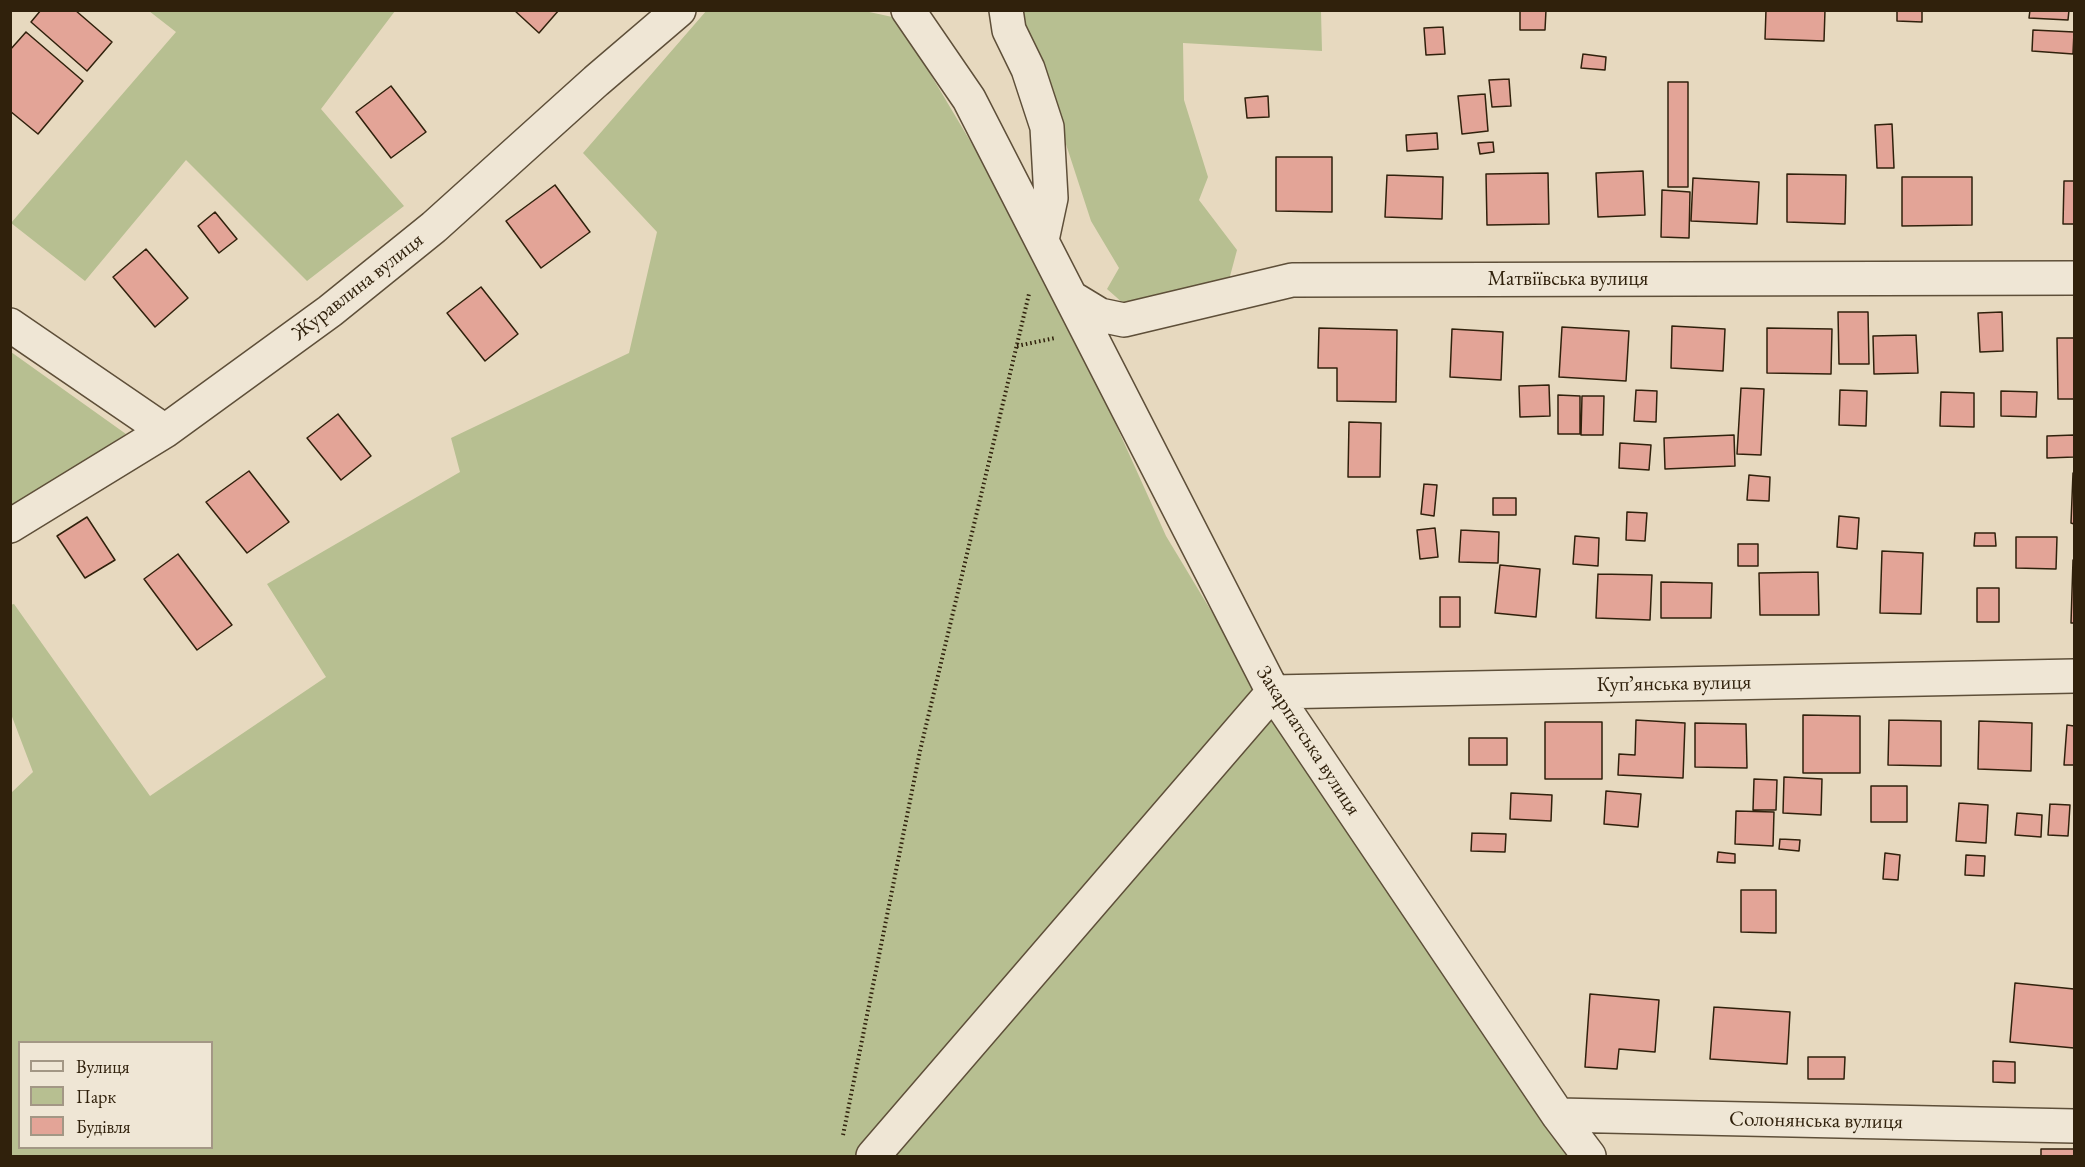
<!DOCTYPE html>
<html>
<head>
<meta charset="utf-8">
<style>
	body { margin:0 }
	#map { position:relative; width:2085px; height:1167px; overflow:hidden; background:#e7d9bf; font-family:"EB Garamond",serif }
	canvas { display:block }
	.frame { position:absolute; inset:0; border:12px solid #30210c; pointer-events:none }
	.legend { position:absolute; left:18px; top:1041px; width:195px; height:108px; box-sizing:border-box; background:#efe6d5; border:2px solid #a39785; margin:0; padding:8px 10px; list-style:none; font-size:18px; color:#30210c }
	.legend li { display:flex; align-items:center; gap:12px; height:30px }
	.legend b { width:30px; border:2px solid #a39785 }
</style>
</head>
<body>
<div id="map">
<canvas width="2085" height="1167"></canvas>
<div class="frame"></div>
<ul class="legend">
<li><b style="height:8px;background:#efe6d5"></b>Вулиця</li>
<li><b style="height:16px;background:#b7bf91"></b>Парк</li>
<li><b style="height:16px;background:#e3a497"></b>Будівля</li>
</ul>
</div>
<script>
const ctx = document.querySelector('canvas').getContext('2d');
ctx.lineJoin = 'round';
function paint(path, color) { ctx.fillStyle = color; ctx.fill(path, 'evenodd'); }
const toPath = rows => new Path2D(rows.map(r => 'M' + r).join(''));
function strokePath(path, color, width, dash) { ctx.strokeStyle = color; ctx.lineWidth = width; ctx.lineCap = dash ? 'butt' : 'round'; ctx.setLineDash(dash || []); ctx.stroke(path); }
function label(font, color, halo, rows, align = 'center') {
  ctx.font = font + ' "EB Garamond",serif'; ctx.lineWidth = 6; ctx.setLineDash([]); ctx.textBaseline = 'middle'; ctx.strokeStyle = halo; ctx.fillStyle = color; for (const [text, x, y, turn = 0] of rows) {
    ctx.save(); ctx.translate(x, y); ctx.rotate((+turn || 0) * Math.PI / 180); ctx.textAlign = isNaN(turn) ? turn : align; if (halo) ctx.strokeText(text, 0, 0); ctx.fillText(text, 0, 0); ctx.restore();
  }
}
const green = toPath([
	[707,10,860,10,897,18,1044,265,1166,536,1260,692,866,1156,11,1156,11,793,33,772,11,714,10,605,14,604,150,796,326,677,267,584,460,472,451,438,629,353,657,232,583,153],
	[20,1042,212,1042,212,1148,20,1148],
	[149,11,395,11,321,109,404,206,307,281,186,160,85,281,11,223,176,32],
	[1024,11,1321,11,1322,51,1183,43,1184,100,1208,177,1199,200,1237,250,1229,280,1124,304,1107,289,1119,268,1091,221,1062,132,1024,28],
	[11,352,126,434,11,509],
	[1267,713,1580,1156,884,1156]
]);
const building = toPath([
	[41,10,75,10,112,42,87,71,31,22,41,10],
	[514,10,559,10,539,33,514,10],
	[1520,10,1546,10,1545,30,1520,30,1520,10],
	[1766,10,1825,10,1824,41,1765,39,1766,10],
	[1897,10,1922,10,1922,22,1897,21,1897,10],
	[2030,10,2069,10,2068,20,2029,18,2030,10],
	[1443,27,1445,54,1426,55,1424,28,1443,27],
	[2033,30,2074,32,2073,54,2032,51,2033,30],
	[26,32,83,81,38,134,10,111,10,50,26,32],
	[1583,54,1606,57,1605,70,1581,68,1583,54],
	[1509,79,1511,106,1492,107,1489,80,1509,79],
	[1668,82,1688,82,1688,187,1668,187,1668,82],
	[391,86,426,132,391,158,356,112,391,86],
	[1485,94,1488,131,1462,134,1458,96,1485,94],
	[1268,96,1269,117,1247,118,1245,98,1268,96],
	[1892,124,1894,168,1877,168,1875,125,1892,124],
	[1437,133,1438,149,1407,151,1406,135,1437,133],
	[1493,142,1494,152,1480,154,1478,143,1493,142],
	[1276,157,1332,157,1332,212,1276,211,1276,157],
	[1643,171,1645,215,1598,217,1596,173,1643,171],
	[1548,173,1549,224,1487,225,1486,174,1548,173],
	[1787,174,1846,175,1845,224,1787,222,1787,174],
	[1387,175,1443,177,1442,219,1385,217,1387,175],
	[1902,177,1972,177,1972,225,1902,226,1902,177],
	[1693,178,1759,182,1757,224,1691,221,1693,178],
	[2064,181,2074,181,2074,224,2063,224,2064,181],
	[555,185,590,232,541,268,506,221,555,185],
	[1662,190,1690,192,1689,238,1661,237,1662,190],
	[215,212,237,239,219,253,198,226,215,212],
	[146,249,188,298,155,327,113,277,146,249],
	[481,287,518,334,485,361,447,313,481,287],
	[1838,312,1868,312,1869,364,1839,364,1838,312],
	[2002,312,2003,351,1980,352,1978,313,2002,312],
	[1672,326,1725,329,1723,371,1671,368,1672,326],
	[1562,327,1629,331,1626,381,1559,377,1562,327],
	[1319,328,1397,330,1396,402,1337,401,1337,368,1318,368,1319,328],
	[1767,328,1832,329,1831,374,1767,373,1767,328],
	[1452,329,1503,332,1501,380,1450,377,1452,329],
	[1916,335,1918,373,1874,374,1873,336,1916,335],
	[2057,338,2074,338,2074,399,2058,399,2057,338],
	[1549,385,1550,416,1520,417,1519,386,1549,385],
	[1741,388,1764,389,1761,455,1737,454,1741,388],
	[1636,390,1657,391,1656,422,1634,421,1636,390],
	[1840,390,1867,391,1866,426,1839,425,1840,390],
	[2001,391,2037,392,2036,417,2001,416,2001,391],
	[1941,392,1974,393,1974,427,1940,426,1941,392],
	[1558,395,1580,396,1580,434,1558,434,1558,395],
	[1582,396,1604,396,1603,435,1581,435,1582,396],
	[338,414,371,456,341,480,307,438,338,414],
	[1349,422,1381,423,1380,477,1348,477,1349,422],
	[1734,435,1735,466,1665,469,1664,438,1734,435],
	[2074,435,2074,457,2047,458,2047,436,2074,435],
	[1620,443,1651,445,1649,470,1619,468,1620,443],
	[249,471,289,522,247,553,206,502,249,471],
	[2073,473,2074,473,2074,524,2071,523,2073,473],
	[1749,475,1770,477,1769,501,1747,500,1749,475],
	[1424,484,1437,485,1434,516,1421,514,1424,484],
	[1493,498,1516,498,1516,515,1493,515,1493,498],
	[1627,512,1647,513,1645,541,1626,540,1627,512],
	[1839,516,1859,518,1857,549,1837,547,1839,516],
	[87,517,115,560,85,578,57,536,87,517],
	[1435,528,1438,557,1420,559,1417,530,1435,528],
	[1461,530,1499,532,1498,563,1459,562,1461,530],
	[1975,533,1995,533,1996,546,1974,546,1975,533],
	[1575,536,1599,538,1598,566,1573,564,1575,536],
	[2016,537,2057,537,2056,569,2016,568,2016,537],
	[1738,544,1758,544,1758,566,1738,566,1738,544],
	[1882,551,1923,553,1921,614,1880,613,1882,551],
	[178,554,232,625,197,650,144,579,178,554],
	[2073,560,2074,560,2074,623,2071,623,2073,560],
	[1500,565,1540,569,1536,617,1495,613,1500,565],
	[1818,572,1819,615,1760,615,1759,573,1818,572],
	[1598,574,1652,575,1650,620,1596,618,1598,574],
	[1661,582,1712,583,1711,618,1661,618,1661,582],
	[1977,588,1999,588,1999,622,1977,622,1977,588],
	[1440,597,1460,597,1460,627,1440,627,1440,597],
	[1803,715,1860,716,1860,773,1803,773,1803,715],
	[1636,720,1685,723,1683,778,1618,775,1619,754,1635,755,1636,720],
	[1889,720,1941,721,1941,766,1888,765,1889,720],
	[1979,721,2032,723,2031,771,1978,769,1979,721],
	[1545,722,1602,722,1602,779,1545,779,1545,722],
	[1695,723,1746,724,1747,768,1695,767,1695,723],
	[2067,725,2074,726,2074,765,2064,765,2067,725],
	[1469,738,1507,738,1507,765,1469,765,1469,738],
	[1784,777,1822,779,1821,815,1783,813,1784,777],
	[1754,779,1777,780,1776,810,1753,810,1754,779],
	[1871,786,1907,786,1907,822,1871,822,1871,786],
	[1606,791,1641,794,1638,827,1604,824,1606,791],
	[1511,793,1552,795,1551,821,1510,819,1511,793],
	[1959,803,1988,805,1986,843,1956,841,1959,803],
	[2050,804,2070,805,2068,836,2048,835,2050,804],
	[1736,811,1774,812,1773,846,1735,844,1736,811],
	[2017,813,2042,815,2041,837,2015,835,2017,813],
	[1472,833,1506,834,1505,852,1471,851,1472,833],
	[1780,839,1800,840,1799,851,1779,849,1780,839],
	[1718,852,1735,854,1735,863,1717,862,1718,852],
	[1885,853,1900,855,1898,880,1883,879,1885,853],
	[1966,855,1985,856,1984,876,1965,875,1966,855],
	[1741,890,1776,890,1776,933,1741,932,1741,890],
	[2015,983,2074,989,2074,1048,2010,1042,2015,983],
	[1590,994,1659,1000,1655,1052,1619,1049,1617,1069,1585,1067,1590,994],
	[1714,1007,1790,1012,1787,1064,1710,1059,1714,1007],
	[1808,1057,1845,1057,1844,1079,1808,1079,1808,1057],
	[1993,1061,2015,1062,2015,1083,1993,1082,1993,1061],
	[2041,1149,2074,1149,2074,1156,2041,1156,2041,1149]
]);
const path = toPath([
	[1017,346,1055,338],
	[843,1135,920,751,1029,294]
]);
const minor = toPath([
	[908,10,969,99,1273,692,1558,1115,1589,1156],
	[1006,10,1009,30,1028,69,1047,127,1051,198,1042,240],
	[1072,298,1100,315,1124,320,1292,280,2074,278],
	[10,325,165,431],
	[10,526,165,431,330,311,434,227,596,81,679,10],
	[1558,1115,2074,1126],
	[873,1156,1273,692,2074,676]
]);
const streetNames = [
	["Матвіївська вулиця",1568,279],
	["Журавлина вулиця",358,287,-38],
	["Купʼянська вулиця",1674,684,-1],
	["Закарпатська вулиця",1308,741,57],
	["Солонянська вулиця",1816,1121,1]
];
paint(green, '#b7bf91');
paint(building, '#e3a497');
strokePath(building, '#30210c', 1.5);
strokePath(minor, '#5e4f39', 36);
strokePath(path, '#30210c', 4, [1.5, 3]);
strokePath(minor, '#efe6d5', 33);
label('21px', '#30210c', '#efe6d5', streetNames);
</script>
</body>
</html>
